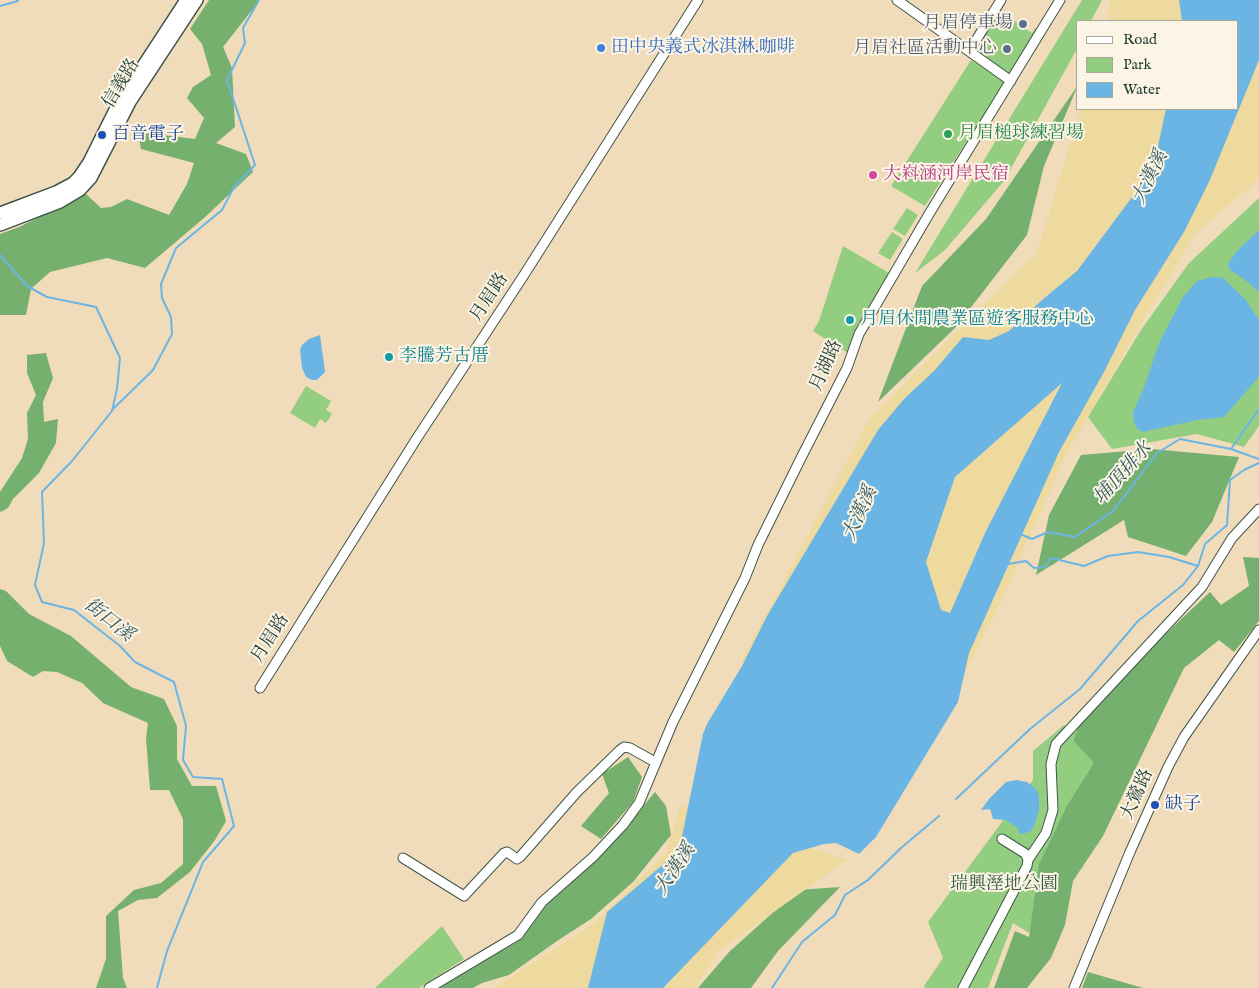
<!DOCTYPE html>
<html>
<head>
<meta charset="utf-8">
<style>
	body { margin:0 }
	#map { position:relative; width:1259px; height:988px; overflow:hidden; background:#f0dcba; font-family:"IM FELL English",serif }
	canvas { display:block }
	.legend { position:absolute; left:1076px; top:20px; width:162px; height:90px; box-sizing:border-box; background:#fcf5e5; border:1px solid #a4ab9e; margin:0; padding:6px 9px; list-style:none; font-size:15px; color:#1f3d34 }
	.legend li { display:flex; align-items:center; gap:10px; height:25px }
	.legend b { width:25px; border:1px solid #a4ab9e }
</style>
</head>
<body>
<div id="map">
<canvas width="1259" height="988"></canvas>
<ul class="legend">
<li><b style="height:6px;background:#fff"></b>Road</li>
<li><b style="height:14px;background:#93cd80"></b>Park</li>
<li><b style="height:14px;background:#6bb5e4"></b>Water</li>
</ul>
</div>
<script>
const ctx = document.querySelector('canvas').getContext('2d');
ctx.lineJoin = 'round';
function paint(path, color) { ctx.fillStyle = color; ctx.fill(path, 'evenodd'); }
const toPath = rows => new Path2D(rows.map(r => 'M' + r).join(''));
function strokePath(path, color, width, dash) { ctx.strokeStyle = color; ctx.lineWidth = width; ctx.lineCap = dash ? 'butt' : 'round'; ctx.setLineDash(dash || []); ctx.stroke(path); }
function label(font, color, halo, rows, align = 'center') {
  ctx.font = font + ' "IM FELL English","Noto Serif TC",serif'; ctx.lineWidth = 4; ctx.setLineDash([]); ctx.textBaseline = 'middle'; ctx.strokeStyle = halo; ctx.fillStyle = color; for (const [text, x, y, turn = 0] of rows) {
    ctx.save(); ctx.translate(x, y); ctx.rotate((+turn || 0) * Math.PI / 180); ctx.textAlign = isNaN(turn) ? turn : align; if (halo) ctx.strokeText(text, 0, 0); ctx.fillText(text, 0, 0); ctx.restore();
  }
}
const green = toPath([
	[1082,0,1102,0,1091,21,1078,21,1078,47,1004,181,945,250,915,273],
	[999,10,1032,33,1035,28,1040,31,1011,80,974,55],
	[971,60,1005,82,925,206,891,186],
	[1259,198,1259,426,1244,447,1197,434,1112,449,1088,417,1141,330,1189,263],
	[907,208,918,215,905,236,893,229],
	[892,232,903,239,890,260,878,253],
	[843,246,889,273,848,353,813,331,819,321],
	[306,386,331,401,326,410,332,414,326,423,320,419,315,428,290,413],
	[1064,725,1116,757,1051,859,1029,933,1013,923,988,988,925,988,924,986,943,958,928,922,1033,780,1033,751],
	[442,926,464,959,419,988,375,988]
]);
const forest = toPath([
	[209,0,260,0,223,47,232,68,235,127,216,143,246,154,253,172,204,218,145,268,107,258,50,272,31,289,26,315,0,315,0,234,19,227,86,194,101,208,111,207,127,199,169,215,187,184,194,163,141,149,138,132,195,139,204,118,187,98,193,87,211,75,202,44,190,29],
	[1078,85,1044,166,1027,235,955,328,878,402,922,286,986,219],
	[46,353,53,378,43,402,44,422,58,419,56,443,39,473,13,499,8,508,1,512,0,511,0,492,22,458,28,439,27,413,36,395,27,373,27,355],
	[1152,449,1239,457,1212,522,1186,556,1128,537,1124,520,1036,575,1049,515,1081,455],
	[1243,557,1259,558,1259,621,1234,652,1219,640,1184,668,1103,836,1073,881,1065,925,1051,958,1027,988,994,988,1015,931,1029,937,1039,864,1067,806,1094,763,1074,741,1078,725,1141,657,1210,592,1221,605,1249,586],
	[0,589,6,591,29,614,71,636,131,687,164,699,177,726,177,759,192,786,216,786,226,821,215,840,190,872,157,898,138,900,118,911,123,978,127,988,96,988,106,959,106,916,134,890,161,883,183,864,183,819,169,790,150,790,146,738,148,723,103,703,82,683,57,672,43,671,33,677,7,661,0,646],
	[628,757,642,777,633,802,601,839,581,826,609,793,602,774],
	[655,792,666,806,671,835,633,882,591,919,557,941,509,975,482,983,473,988,437,988,519,941,540,909,615,840],
	[840,887,778,951,751,988,698,988,729,952,798,890],
	[1088,972,1143,988,1082,988]
]);
const sand = toPath([
	[1111,0,1259,0,1259,179,1195,234,1146,315,1063,461,999,607,920,759,742,660,869,419,1037,252,1081,109,1238,109,1238,21,1106,21],
	[680,805,847,860,719,951,695,988,494,988,593,924,666,853]
]);
const water = toPath([
	[1179,0,1259,0,1259,60,1209,182,1184,232,1135,310,1104,372,1059,452,969,653,958,702,876,837,859,854,836,843,824,844,793,853,663,988,588,988,607,912,679,851,703,734,707,724,742,666,767,616,878,430,904,399,935,370,963,337,989,340,1009,331,1042,300,1077,271,1153,169,1166,109,1238,109,1238,21,1182,21],
	[1062,383,986,531,950,613,941,610,926,562,955,477],
	[1259,230,1259,292,1244,279,1230,270,1228,264,1237,251],
	[1212,277,1223,278,1245,299,1259,320,1259,375,1257,379,1224,417,1198,420,1142,432,1136,427,1134,422,1133,412,1144,388,1159,343,1183,297,1197,281],
	[320,335,325,372,317,380,312,380,306,377,302,368,300,350,302,345,309,339],
	[1017,780,1027,782,1035,788,1039,795,1039,809,1034,826,1030,832,1019,834,1018,828,1006,820,993,819,990,809,981,810,989,799,1006,782]
]);
const stream = toPath([
	[0,6,18,1,17,0],
	[0,255,27,286,47,297,96,307,120,358,117,389,112,411,72,461,42,492,44,543,35,585,42,602,74,610,120,646,135,662,174,682,186,726,183,760,193,777,222,779,234,826,203,862,167,951,157,988],
	[112,410,153,370,172,334,171,317,162,298,161,284,176,248,222,210,234,187,255,165,227,80,245,43,243,28,259,0],
	[1231,449,1259,409],
	[1020,534,1032,539,1048,532,1075,537,1113,511,1157,453,1180,439,1231,449,1259,459],
	[1008,564,1026,561,1034,568,1045,567,1051,558,1084,566,1108,556,1138,552,1169,557,1198,566],
	[956,799,1030,729,1080,689,1138,621,1183,585,1198,566,1205,544,1227,525,1230,480,1244,470,1259,463],
	[772,988,802,942,835,915,845,895,868,880,901,848,939,816]
]);
const minor = toPath([
	[897,0,1011,81],
	[970,50,1001,0],
	[260,688,417,438,524,275,698,0],
	[403,858,464,896,504,853,507,852,517,859,520,857,577,792,620,750,624,747,630,748,655,762],
	[1028,860,1046,833,1053,810,1051,764,1056,744,1202,587,1232,538,1259,509],
	[429,988,518,935,542,902,593,857,623,825,639,803,673,722,745,578,758,545,801,458,847,368,859,334,929,214,1060,0],
	[963,988,1027,866,1028,860,1026,854,1002,839],
	[1074,988,1130,852,1168,767,1184,737,1259,630]
]);
const major = toPath([
	[0,213,56,192,73,183,79,177,89,162,118,104,186,0],
	[0,225,60,202,80,190,91,178,130,102,197,0]
]);
const markers = [
	[1023,24,5,"#5c6f8a"],
	[601,48,5,"#3f7fe0"],
	[1007,49,5,"#5c6f8a"],
	[948,134,5,"#2e9e5b"],
	[102,135,5,"#1a4fb4"],
	[873,175,5,"#d1479c"],
	[850,320,5,"#0f9aa8"],
	[389,357,5,"#0f9aa8"],
	[1155,805,5,"#1a4fb4"]
];
const serviceNames = [
	["月眉停車場",1013,24],
	["月眉社區活動中心",997,49]
];
const shopNames = [
	["田中央義式冰淇淋.咖啡",611,48]
];
const streetNames = [
	["信義路",122,84,-59],
	["月眉路",490,298,-57],
	["月湖路",827,366,-66],
	["月眉路",271,639,-58],
	["大鶯路",1138,795,-66]
];
const leisureNames = [
	["月眉槌球練習場",958,134]
];
const transitNames = [
	["百音電子",112,135],
	["缺子",1165,805]
];
const hotelNames = [
	["大嵙涵河岸民宿",883,175]
];
const cultureNames = [
	["月眉休閒農業區遊客服務中心",860,320],
	["李騰芳古厝",399,357]
];
const parkNames = [
	["瑞興溼地公園",1004,885]
];
const waterNames = [
	["大漢溪",1151,178,-64],
	["埔頂排水",1124,474,-48],
	["大漢溪",861,514,-66],
	["街口溪",108,621,38],
	["大漢溪",676,870,-56]
];
paint(green, '#93cd80');
paint(forest, '#76b06e');
paint(sand, '#eeda9e');
paint(water, '#6bb5e4');
strokePath(stream, '#6bb5e4', 2);
strokePath(minor, '#3e5548', 11);
strokePath(major, '#3e5548', 14);
strokePath(minor, '#fff', 9);
strokePath(major, '#fff', 11);
for (const [x, y, r, color] of markers) { const dot = new Path2D(); dot.arc(x, y, r, 0, 2 * Math.PI); ctx.fillStyle = color; ctx.fill(dot); strokePath(dot, '#fcf5e5', 2); }
label('18px', '#4e5e75', '#fcf5e5', serviceNames, 'right');
label('18px', '#366cbe', '#fcf5e5', shopNames, 'left');
label('18px', '#1f3d34', '#fcf5e5', streetNames);
label('18px', '#27864d', '#fcf5e5', leisureNames, 'left');
label('18px', '#164399', '#fcf5e5', transitNames, 'left');
label('18px', '#b23c85', '#fcf5e5', hotelNames, 'left');
label('18px', '#0d838f', '#fcf5e5', cultureNames, 'left');
label('18px', '#365a43', '#fcf5e5', parkNames);
label('italic 19px', '#325b60', '#fcf5e5', waterNames);
</script>
</body>
</html>
